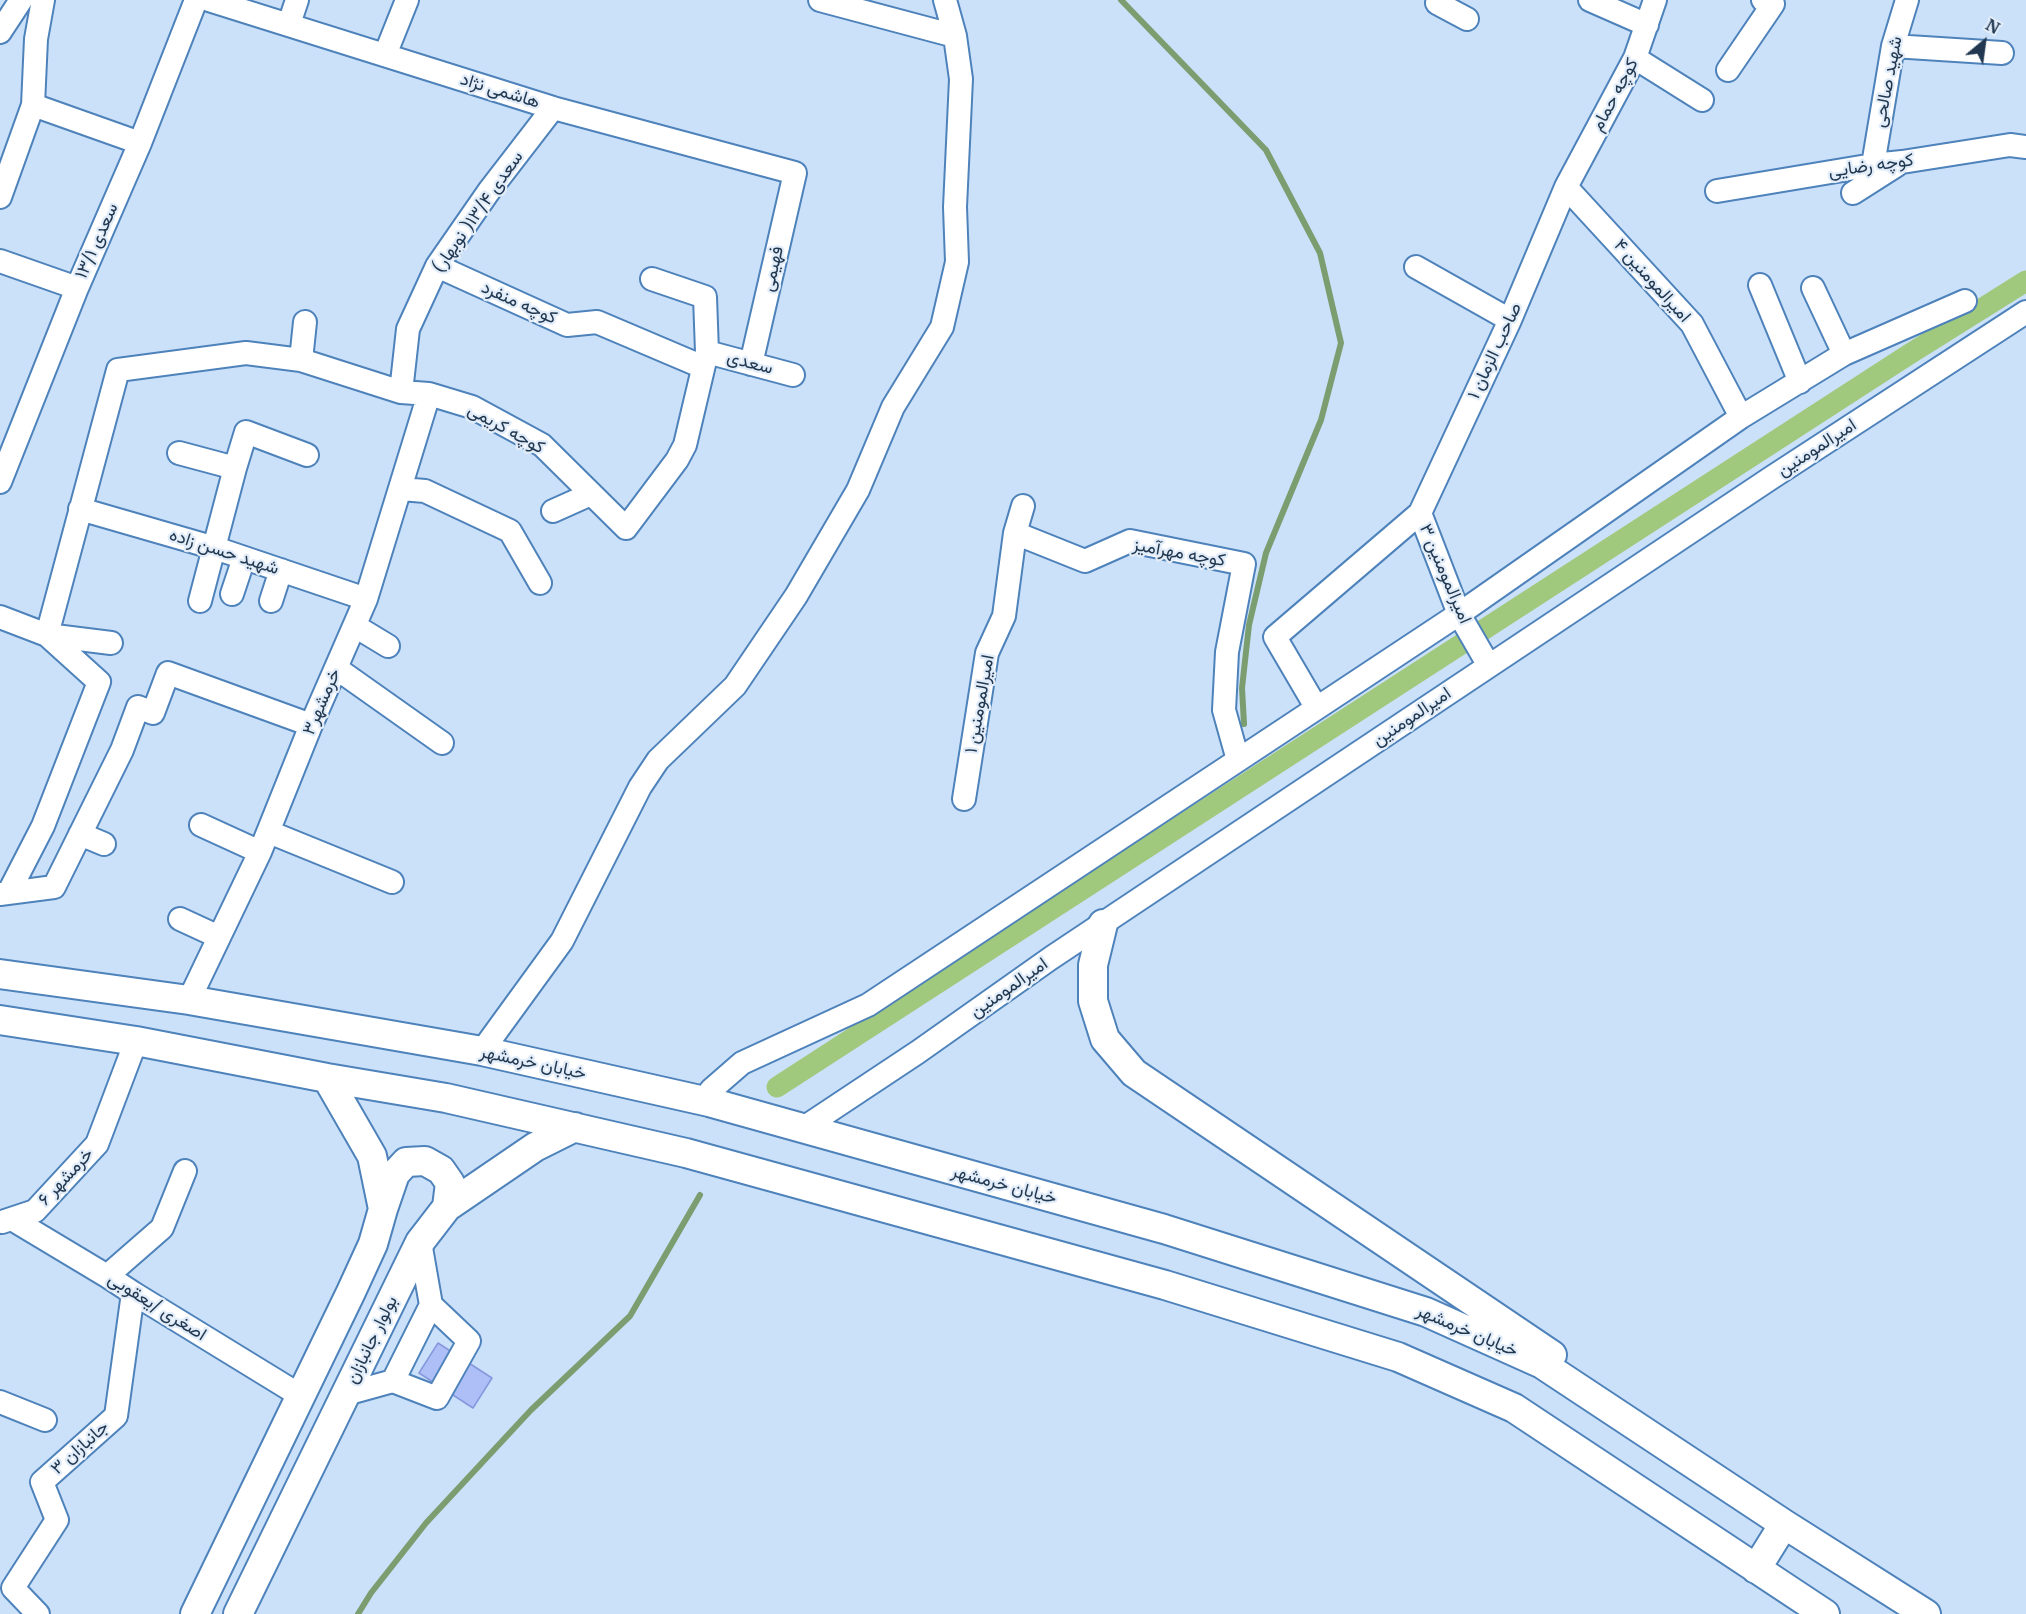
<!DOCTYPE html>
<html>
<head>
<meta charset="utf-8">
<style>
	body { margin:0 }
	#map { position:relative; width:2026px; height:1614px; overflow:hidden; background:#cbe1fa; font-family:Merriweather,serif }
	canvas { display:block }
	.north { position:absolute; left:1954px; top:12px; width:60px; height:60px; -webkit-text-stroke:4px #e2edf9; paint-order:stroke; rotate:29deg; font-size:16px; font-weight:700; line-height:24px; text-align:center; color:#213850 }
	.north::after { content:''; display:block; margin:auto; width:21px; height:27px; background:#213850; clip-path:polygon(50% 0,100% 100%,50% 72%,0 100%) }
</style>
</head>
<body>
<div id="map">
<canvas width="2026" height="1614"></canvas>
<div class="north">N</div>
</div>
<script>
const ctx = document.querySelector('canvas').getContext('2d');
ctx.lineJoin = 'round';
const toPath = rows => new Path2D(rows.map(r => 'M' + r).join(''));
function strokePath(path, color, width, dash) { ctx.strokeStyle = color; ctx.lineWidth = width; ctx.lineCap = dash ? 'butt' : 'round'; ctx.setLineDash(dash || []); ctx.stroke(path); }
function paint(path, color) { ctx.fillStyle = color; ctx.fill(path, 'evenodd'); }
function label(font, color, halo, rows, align = 'center') {
  ctx.font = font + ' Merriweather,Vazirmatn,serif'; ctx.lineWidth = 4.5; ctx.setLineDash([]); ctx.textBaseline = 'middle'; ctx.strokeStyle = halo; ctx.fillStyle = color; for (const [text, x, y, turn = 0] of rows) {
    ctx.save(); ctx.translate(x, y); ctx.rotate((+turn || 0) * Math.PI / 180); ctx.textAlign = isNaN(turn) ? turn : align; if (halo) ctx.strokeText(text, 0, 0); ctx.fillText(text, 0, 0); ctx.restore();
  }
}
const stream = toPath([
	[1121,0,1266,150,1320,253,1341,343,1321,420,1266,553,1249,625,1242,688,1244,724],
	[358,1614,371,1593,426,1523,531,1410,630,1316,700,1195]
]);
const canal = toPath([
	[777,1087,1908,355,2026,281]
]);
const building = toPath([
	[438,1343,492,1378,473,1408,419,1373,438,1343]
]);
const minor = toPath([
	[209,0,553,108,795,173,751,364],
	[820,0,955,36],
	[1438,0,1437,3,1467,19],
	[1590,0,1647,25],
	[289,24,297,0],
	[0,32,21,0],
	[1893,46,2002,53],
	[385,55,407,0],
	[1635,58,1702,100],
	[1728,70,1773,4,1763,0],
	[33,105,140,143],
	[1873,165,1893,46,1907,0],
	[1566,187,1692,324,1741,417],
	[1717,191,1873,165,1902,162,2010,145,2026,147],
	[1853,193,1897,165],
	[0,197,33,105,36,39,43,0],
	[0,261,77,288],
	[437,266,567,325,597,322,703,367],
	[1416,267,1510,320],
	[1760,285,1800,382],
	[1813,288,1844,354],
	[707,352,793,375],
	[301,360,305,322],
	[401,392,408,329,437,266,489,191,553,108],
	[179,453,235,468],
	[0,482,77,288,140,143,196,0],
	[401,489,425,491,510,531,540,583],
	[80,509,215,548,366,599],
	[553,511,591,494],
	[1420,513,1459,614,1489,666],
	[1015,533,1085,561,1130,541,1244,564,1227,652,1224,710,1238,760],
	[232,594,244,558],
	[200,601,235,468,246,432,307,455],
	[271,601,281,570],
	[0,617,47,635,111,643],
	[355,626,388,646],
	[47,635,118,370,246,353,301,360,401,392,429,394,472,407,542,445,626,528,677,460,685,445,707,352,705,297,652,279],
	[336,668,442,743],
	[1316,707,1275,637,1420,513,1510,320,1566,187,1635,58,1655,0],
	[964,799,987,653,1004,616,1015,533,1023,506],
	[201,825,260,852],
	[269,832,392,882],
	[80,834,104,844],
	[9,892,43,826,99,682,47,635],
	[0,894,54,887,122,750,138,707,153,713,168,673,311,725],
	[180,919,219,937],
	[189,1000,260,852,311,725,366,599,429,394],
	[482,1051,562,941,640,787,658,760,735,686,796,596,858,490,893,407,942,327,957,262,955,207,961,79,955,36,945,0],
	[709,1102,711,1090,742,1063,868,1005,1459,614,1741,417,1844,354,1965,301],
	[802,1129,918,1052,1051,958,1771,478,2026,312],
	[12,1219,107,1276,133,1293,301,1396],
	[2,1222,35,1211,97,1144,136,1041],
	[107,1276,162,1228,185,1171],
	[393,1381,431,1305],
	[346,1394,393,1381,437,1398,469,1341,431,1305,420,1242],
	[0,1402,45,1420],
	[38,1614,13,1588,57,1520,42,1482,116,1416,133,1293]
]);
const major = toPath([
	[1103,924,1093,965,1093,1001,1105,1039,1134,1073,1552,1355],
	[0,974,189,1000,482,1051,709,1102,1164,1229,1426,1312,1542,1364,1784,1524,1926,1614],
	[0,1020,136,1041,327,1078,446,1098,686,1153,1165,1285,1398,1357,1514,1408,1825,1614],
	[383,1209,395,1174,406,1162,425,1161,441,1170,450,1183,447,1207],
	[1756,1569,1784,1524],
	[195,1614,351,1292,373,1244,383,1209,372,1156,327,1078],
	[238,1614,420,1242,447,1207,535,1147,575,1127]
]);
const streetNames = [
	["شهید صالحی",1888,82,-79],
	["هاشمی نژاد",500,91,17],
	["کوچه حمام",1615,95,-62],
	["کوچه رضایی",1871,166,-8],
	["سعدی ۱۳/۴( نوبهار)",478,212,-55],
	["سعدی ۱۳/۱",97,241,-66],
	["فهیمی",773,269,-77],
	["امیرالمومنین ۴",1652,281,48],
	["کوچه منفرد",519,303,24],
	["صاحب الزمان ۱",1495,351,-65],
	["سعدی",750,363,15],
	["کوچه کریمی",506,429,29],
	["امیرالمومنین",1817,448,-33],
	["شهید حسن زاده",224,552,18],
	["کوچه مهرآمیز",1179,553,10],
	["امیرالمومنین ۳",1445,574,67],
	["خرمشهر۳",322,702,-67],
	["امیرالمومنین ۱",980,704,-80],
	["امیرالمومنین",1412,717,-34],
	["امیرالمومنین",1009,988,-35],
	["خیابان خرمشهر",533,1063,12],
	["خرمشهر ۶",66,1177,-47],
	["خیابان خرمشهر",1004,1185,15],
	["اصغری /یعقوبی",157,1307,32],
	["خیابان خرمشهر",1467,1331,23],
	["بولوار جانبازان",372,1340,-64],
	["جانبازان ۳",80,1448,-42]
];
strokePath(stream, '#7b9e70', 6);
strokePath(canal, '#a1c97d', 21);
paint(building, '#aebff7');
strokePath(building, '#8498dc', 1.5);
strokePath(minor, '#4e82ba', 26);
strokePath(major, '#4e82ba', 32);
strokePath(minor, '#fff', 22);
strokePath(major, '#fff', 28);
label('18px', '#213850', '#e2edf9', streetNames);
</script>
</body>
</html>
